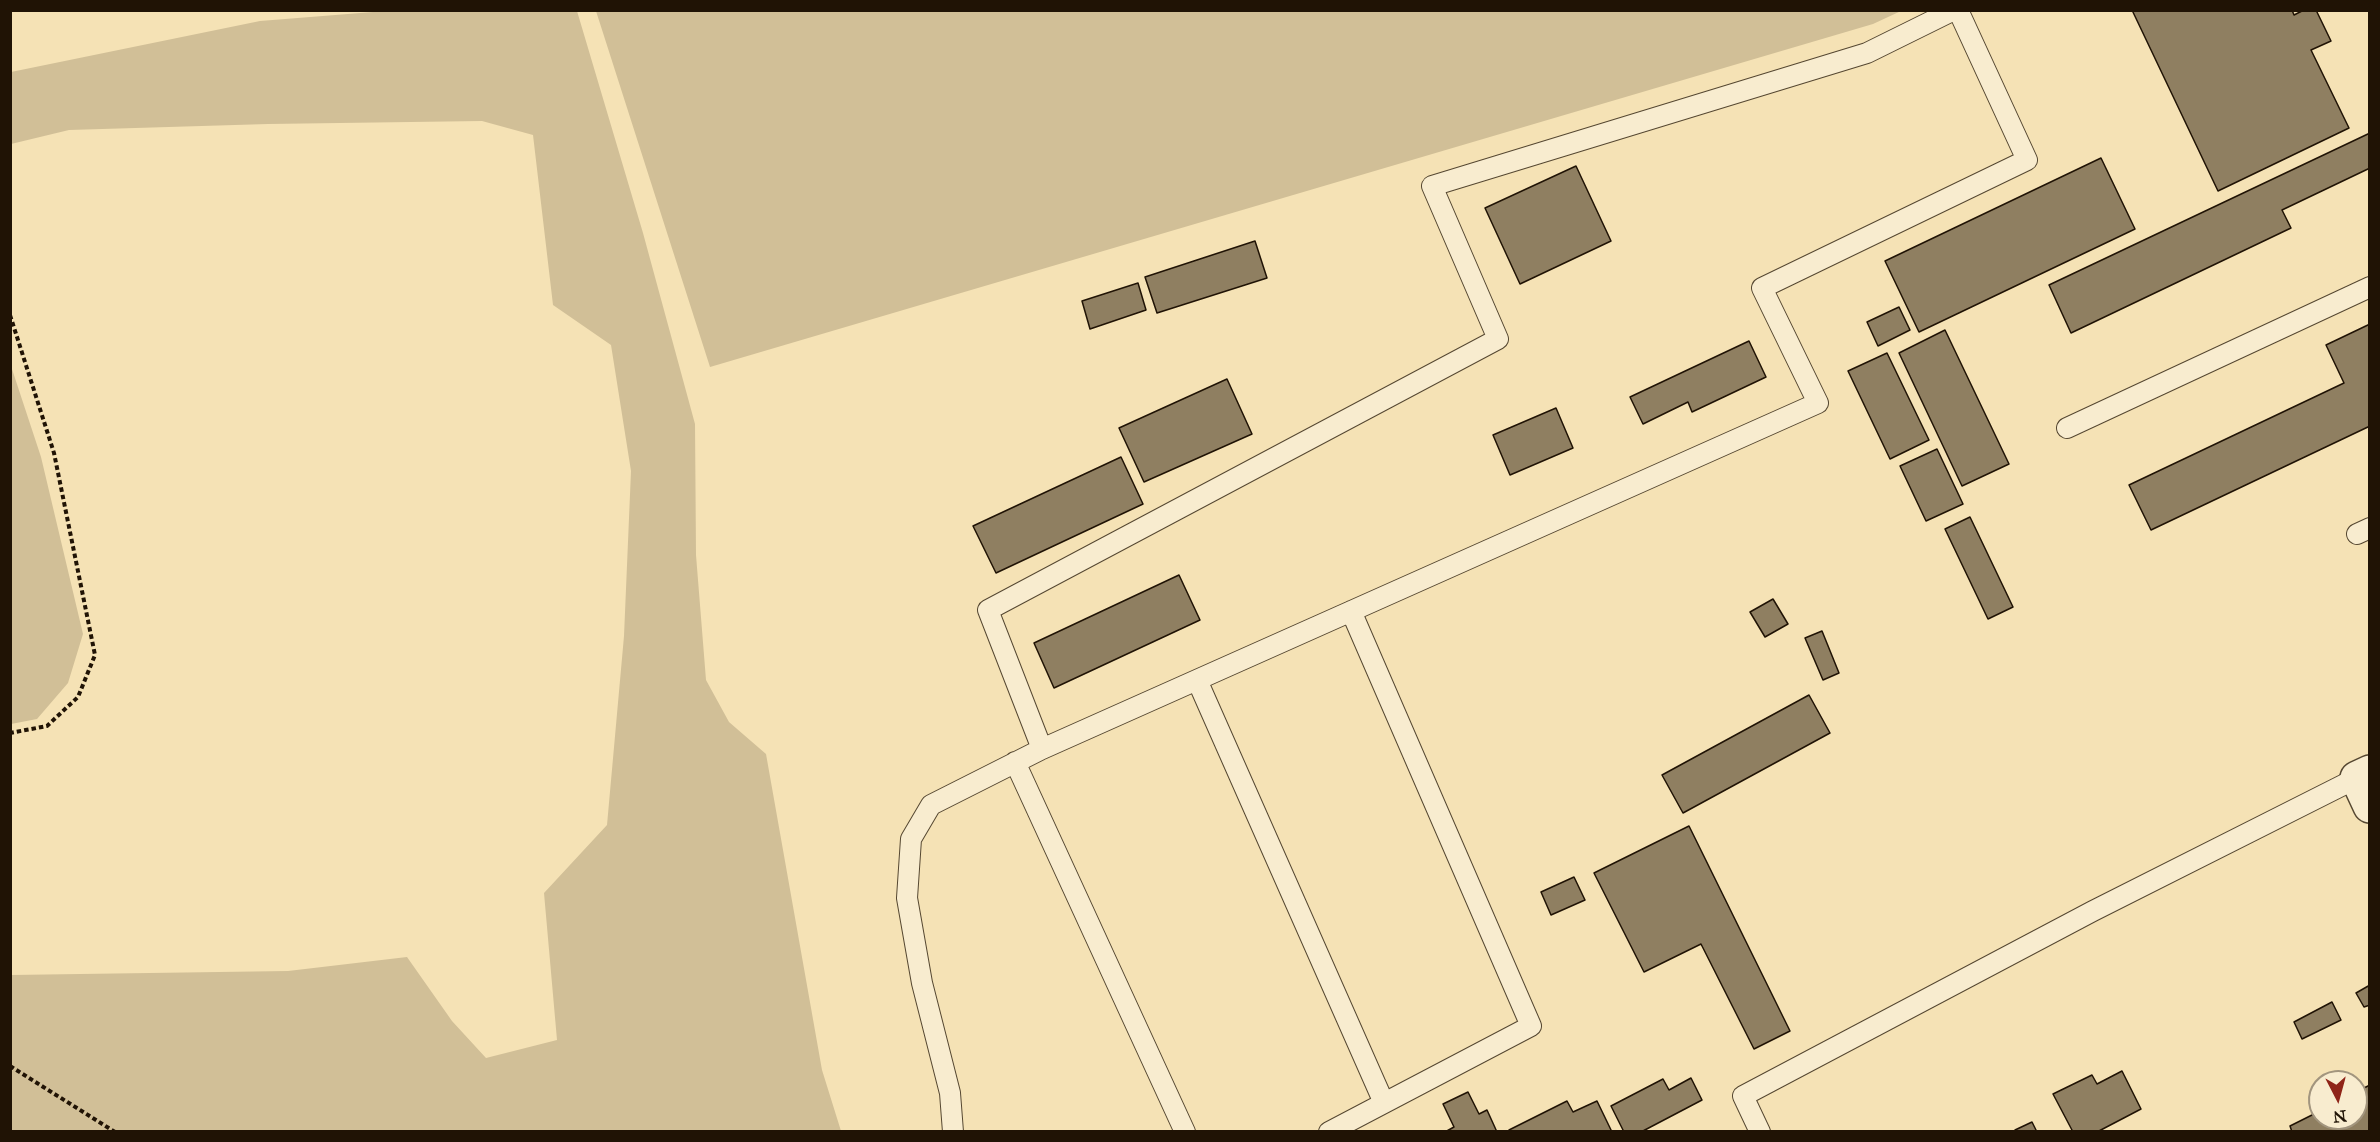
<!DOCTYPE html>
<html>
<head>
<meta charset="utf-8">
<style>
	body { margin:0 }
	#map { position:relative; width:2380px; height:1142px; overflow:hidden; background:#f5e2b5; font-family:"IM FELL Great Primer",serif }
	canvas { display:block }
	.frame { position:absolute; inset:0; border:12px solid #201305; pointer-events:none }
	.north { position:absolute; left:2308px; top:1070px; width:60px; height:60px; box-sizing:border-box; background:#f8eccf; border:2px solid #a2957e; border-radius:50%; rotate:174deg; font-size:16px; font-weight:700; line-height:24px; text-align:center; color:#201305 }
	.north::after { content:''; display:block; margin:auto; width:21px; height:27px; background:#8f2418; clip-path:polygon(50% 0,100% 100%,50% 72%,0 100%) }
</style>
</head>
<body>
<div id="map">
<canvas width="2380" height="1142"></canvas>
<div class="frame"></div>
<div class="north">N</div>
</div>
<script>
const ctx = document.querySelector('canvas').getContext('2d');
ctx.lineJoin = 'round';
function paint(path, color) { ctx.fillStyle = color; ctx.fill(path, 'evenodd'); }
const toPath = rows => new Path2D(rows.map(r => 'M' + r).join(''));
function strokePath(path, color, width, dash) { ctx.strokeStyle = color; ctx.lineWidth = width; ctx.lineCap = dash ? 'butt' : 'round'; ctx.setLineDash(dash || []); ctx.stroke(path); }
const green = toPath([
	[398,10,577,11,643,233,695,424,696,555,706,680,729,722,766,754,822,1070,841,1131,11,1131,11,975,288,971,407,957,452,1021,486,1058,557,1040,544,893,607,825,624,636,631,471,611,345,553,305,533,135,482,121,268,124,69,130,11,144,11,72,260,21],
	[596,11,596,10,1901,11,1873,24,710,367],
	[10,363,41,457,83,634,68,683,37,719,11,724]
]);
const building = toPath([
	[2132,10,2292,10,2294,15,2304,10,2316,10,2331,41,2311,50,2349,128,2218,191,2132,10],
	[2370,133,2370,168,2282,210,2291,228,2071,333,2049,285,2370,133],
	[2101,158,2135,229,1919,332,1885,261,2101,158],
	[1576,166,1611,241,1520,284,1485,208,1576,166],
	[1255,241,1267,278,1157,313,1145,277,1255,241],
	[1138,283,1146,310,1090,329,1082,301,1138,283],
	[1899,307,1910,330,1878,346,1867,322,1899,307],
	[2370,324,2370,426,2151,530,2129,485,2344,383,2326,345,2370,324],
	[1945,330,2009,464,1962,486,1899,353,1945,330],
	[1749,341,1766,377,1692,412,1688,402,1643,424,1630,397,1749,341],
	[1887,353,1929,440,1890,459,1848,371,1887,353],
	[1227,379,1252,434,1144,482,1119,428,1227,379],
	[1556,408,1573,448,1510,475,1493,435,1556,408],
	[1937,449,1963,504,1926,521,1900,466,1937,449],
	[1121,457,1143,504,996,573,973,526,1121,457],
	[1970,517,2013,607,1988,619,1945,529,1970,517],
	[1179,575,1200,620,1054,688,1034,643,1179,575],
	[1773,599,1788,624,1765,637,1750,612,1773,599],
	[1822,631,1839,673,1823,680,1805,638,1822,631],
	[1809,695,1830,733,1683,813,1662,775,1809,695],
	[1689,826,1790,1031,1754,1049,1701,944,1644,972,1594,873,1689,826],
	[1574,877,1585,900,1551,915,1541,892,1574,877],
	[2370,985,2370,1005,2364,1007,2356,993,2370,985],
	[2332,1002,2341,1020,2302,1039,2294,1022,2332,1002],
	[2122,1071,2141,1109,2097,1132,2073,1132,2053,1094,2092,1075,2097,1084,2122,1071],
	[1691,1078,1702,1100,1641,1132,1624,1132,1611,1106,1663,1079,1669,1090,1691,1078],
	[2370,1085,2370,1132,2292,1132,2290,1126,2320,1111,2320,1118,2356,1118,2356,1092,2370,1085],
	[1468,1092,1479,1114,1487,1110,1497,1132,1445,1132,1454,1127,1443,1104,1468,1092],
	[1567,1101,1573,1112,1597,1101,1612,1132,1510,1132,1509,1130,1567,1101],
	[2032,1122,2037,1132,2016,1132,2015,1130,2032,1122]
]);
const path = toPath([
	[10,315,54,453,95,655,78,697,47,726,10,733],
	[10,1066,115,1132]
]);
const lane = toPath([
	[2067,428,2370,287],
	[2357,534,2370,528],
	[1197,680,1384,1103],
	[1042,749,988,610,1498,339,1432,186,1867,53,1954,10],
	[1015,762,1185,1132],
	[953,1132,950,1093,922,983,907,898,911,839,931,805,1042,749,1818,403,1762,288,2027,160,1958,10],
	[1329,1132,1531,1026,1351,611],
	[1760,1132,1743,1096,2093,911,2357,778]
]);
const street = toPath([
	[2370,772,2357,778,2370,806]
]);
paint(green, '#d1bf97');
paint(building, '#8f7f61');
strokePath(building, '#201305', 1.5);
strokePath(lane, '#554731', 22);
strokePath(street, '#554731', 36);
strokePath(path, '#201305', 4, [4.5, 3]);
strokePath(lane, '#f8eccf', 20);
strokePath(street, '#f8eccf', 33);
</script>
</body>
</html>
